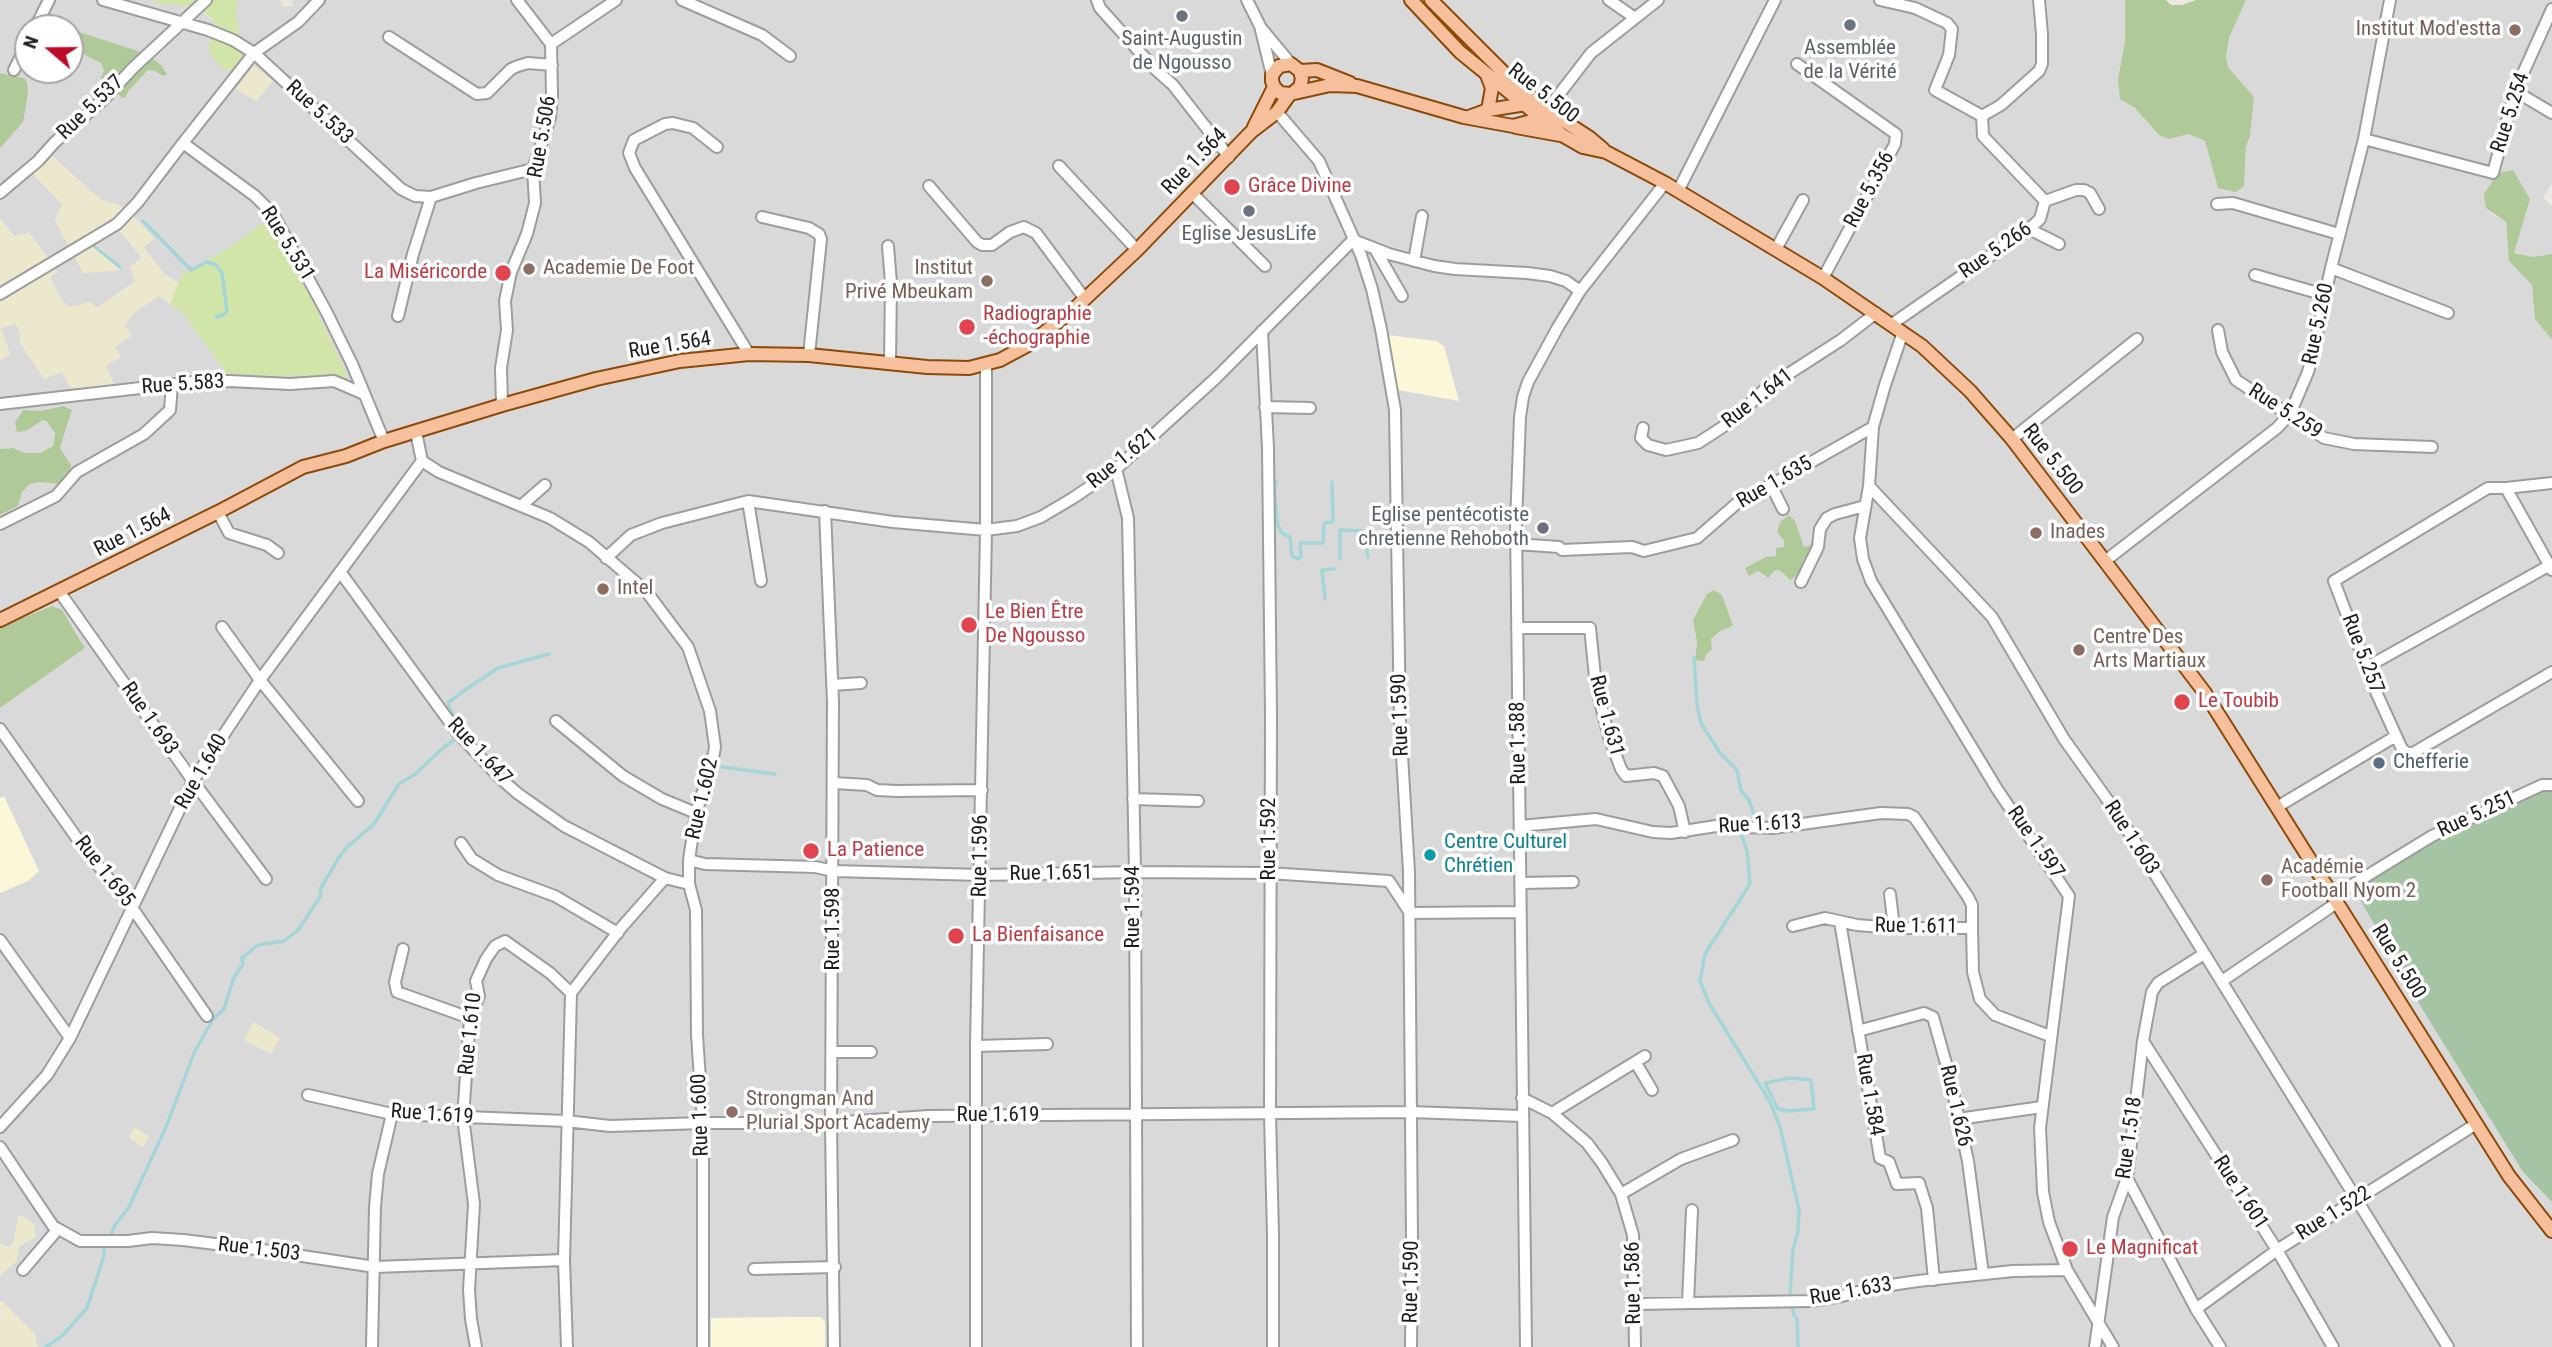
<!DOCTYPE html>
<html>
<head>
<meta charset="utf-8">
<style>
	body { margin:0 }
	#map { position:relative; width:2552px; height:1347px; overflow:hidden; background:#ede7e2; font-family:"Roboto Condensed",sans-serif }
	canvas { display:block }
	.north { position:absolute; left:14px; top:14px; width:70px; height:70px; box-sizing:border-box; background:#fff; border:2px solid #a4a4a4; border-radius:50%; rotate:290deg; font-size:19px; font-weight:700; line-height:28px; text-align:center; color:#1c1c1c }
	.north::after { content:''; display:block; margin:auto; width:24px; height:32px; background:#be0a29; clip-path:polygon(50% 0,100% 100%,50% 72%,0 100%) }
</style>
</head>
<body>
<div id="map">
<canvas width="2552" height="1347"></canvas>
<div class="north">N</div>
</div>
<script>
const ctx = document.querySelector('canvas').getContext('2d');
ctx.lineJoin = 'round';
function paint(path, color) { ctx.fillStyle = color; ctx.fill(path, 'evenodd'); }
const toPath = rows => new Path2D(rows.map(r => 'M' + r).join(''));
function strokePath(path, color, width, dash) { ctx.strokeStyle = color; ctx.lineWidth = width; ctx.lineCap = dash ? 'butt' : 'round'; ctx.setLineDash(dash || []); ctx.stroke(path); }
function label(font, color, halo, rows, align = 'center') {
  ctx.font = font + ' "Roboto Condensed",sans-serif'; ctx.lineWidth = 7; ctx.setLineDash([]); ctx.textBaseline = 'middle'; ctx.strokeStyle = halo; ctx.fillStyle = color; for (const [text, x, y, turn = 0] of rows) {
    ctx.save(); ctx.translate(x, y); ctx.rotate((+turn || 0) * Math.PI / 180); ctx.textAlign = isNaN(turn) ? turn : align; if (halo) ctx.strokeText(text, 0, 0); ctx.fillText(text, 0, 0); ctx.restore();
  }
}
const residential = toPath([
	[0,0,153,0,163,5,173,4,197,8,216,23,209,46,211,56,245,53,239,35,236,5,238,0,280,0,284,7,293,6,292,0,2125,0,2125,41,2118,79,2134,107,2159,135,2169,139,2189,134,2205,141,2218,188,2244,186,2246,146,2250,137,2254,97,2228,67,2226,57,2229,38,2246,0,2552,0,2552,183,2543,198,2552,206,2552,254,2533,257,2514,253,2530,199,2490,213,2506,222,2509,260,2532,285,2535,319,2552,340,2552,786,2355,891,2424,1012,2523,1172,2552,1202,2552,1347,38,1347,2,1301,0,1302,0,1276,16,1261,18,1217,14,1240,9,1247,0,1244,0,708,85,648,74,628,52,607,0,627,0,515,18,506,22,492,30,484,39,482,60,448,72,410,64,406,40,411,23,410,26,431,43,420,54,428,53,446,40,453,25,453,13,448,0,449,0,360,10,354,0,328,16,324,20,333,20,343,62,372,115,386,105,366,125,325,135,312,159,296,182,312,229,377,315,375,349,382,265,222,229,248,182,274,179,284,165,274,148,254,144,247,154,238,125,207,101,200,51,155,32,173,62,204,83,273,120,270,107,253,93,242,112,222,142,258,135,281,97,308,90,303,69,307,63,302,50,278,57,272,15,236,0,219,0,148,24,78,0,73],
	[28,28,70,28,70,70,28,70],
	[101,63,162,66,155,71,148,70,129,90,125,98,113,87],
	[1795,521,1797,532,1804,547,1806,547,1807,556,1800,573,1787,579,1779,570,1764,577,1758,571,1784,547,1784,541,1777,532,1780,528],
	[1693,620,1720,631,1711,639,1712,650,1695,660,1697,642]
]);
const education = toPath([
	[1387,335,1436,341,1444,346,1459,401,1393,389],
	[4,796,39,871,28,881,0,893,0,798],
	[790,1317,821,1317,825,1322,825,1347,711,1347,711,1318]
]);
const farmland = toPath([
	[254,65,273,81,256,101,236,89],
	[51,155,101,200,125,207,154,239,144,247,148,254,165,274,179,284,170,304,159,296,135,312,125,325,132,336,115,347,121,357,106,366,115,387,74,394,62,372,44,379,20,343,20,333,16,324,1,328,10,354,0,360,0,300,9,295,0,283,0,219,15,236,29,232,58,272,50,278,63,302,69,307,90,302,97,308,124,290,135,281,130,267,142,257,112,222,94,242,107,253,120,270,83,273,55,221,62,204,32,173],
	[254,1022,280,1038,271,1054,244,1040],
	[134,1127,149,1136,143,1147,129,1138],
	[22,1215,34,1224,36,1237,19,1247,17,1261,0,1275,0,1244,9,1247,14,1240,18,1216],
	[2,1301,35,1334,38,1347,0,1347,0,1322,2,1316,0,1302]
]);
const grass = toPath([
	[153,0,238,0,236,5,239,35,245,53,238,69,224,70,211,56,209,46,216,23,209,16,197,8,173,4,163,5],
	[265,221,302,278,350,382,315,375,229,377,182,312,170,304,182,274,229,248]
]);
const forest = toPath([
	[2125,0,2166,0,2171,5,2182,5,2196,0,2246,0,2229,38,2226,57,2228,67,2254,97,2250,137,2246,146,2244,186,2236,192,2218,188,2205,141,2189,134,2169,139,2159,135,2134,107,2120,99,2118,79,2125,41],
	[79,32,147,54,162,66,167,74,163,76,155,71,148,70,129,90,125,98,121,97,113,87,100,81,104,70,101,63,75,50,74,45],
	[0,73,24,78,27,82,28,93,23,122,0,148],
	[2513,170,2530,199,2514,253,2533,257,2552,254,2552,340,2535,319,2532,285,2509,261,2506,222,2486,208,2484,194,2498,173],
	[64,406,72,410,60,448,71,465,69,475,63,484,39,482,30,484,22,492,18,506,0,515,0,449,13,448,25,453,40,453,53,446,55,433,47,422,43,420,26,431,17,432,15,423,23,410,40,411],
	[1789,515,1795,521,1804,547,1813,544,1815,547,1814,552,1806,556,1800,573,1790,580,1779,570,1774,571,1768,578,1758,571,1749,576,1745,568,1766,557,1776,556,1776,548,1784,547,1784,541,1777,532,1780,522],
	[1714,590,1722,595,1733,626,1720,631,1711,639,1712,650,1706,654,1704,661,1695,660,1697,642,1693,620,1707,594],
	[52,606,62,610,85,648,0,708,0,627]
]);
const cemetery = toPath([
	[2552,786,2552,1202,2523,1172,2424,1012,2355,891,2437,831]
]);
const stream = toPath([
	[143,221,191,270,207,262,216,265,222,273,227,311,225,314,216,317],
	[93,245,120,267],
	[1276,481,1274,490,1278,526,1282,533,1290,537,1292,556,1298,559,1301,556,1300,543,1323,543,1324,523,1333,522,1332,482],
	[1340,559,1340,530,1364,531,1368,557],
	[1325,599,1322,570,1334,569],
	[1694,658,1697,705,1701,723,1720,753,1737,770,1741,791,1749,800,1754,815,1755,825,1752,826],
	[722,767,775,774],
	[1742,830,1740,831,1747,851,1750,884,1705,954,1700,981,1709,1003,1770,1102,1780,1127,1799,1210,1798,1231,1793,1250,1790,1295,1794,1315,1797,1319,1798,1347],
	[1790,1078,1811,1080,1814,1109,1788,1111,1778,1109,1765,1083,1790,1078],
	[109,1239,115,1225,129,1207,166,1127,194,1053,213,1019,224,1009,234,977,243,964,242,958,258,945,284,941,299,929,320,897,321,888,338,859,346,848,374,824,399,784,414,775,443,748,465,732,461,722,451,712,448,703,462,692,498,668,549,654],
	[45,1347,61,1337,87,1308,103,1259,105,1244]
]);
const minor = toPath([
	[103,0,208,30,233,40,254,53,401,189,415,196,431,197,476,183,533,169],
	[319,0,298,22,254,53,183,143,255,196,273,214,327,313,352,364,384,441],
	[682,0,762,35,790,56],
	[1097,0,1100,8,1154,68,1173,85,1229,157],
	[1247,0,1260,26,1272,75],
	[1609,0,1635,18],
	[1880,0,1915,8,1947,23,1952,29,1949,55,1935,90,1982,116,1983,136,2045,201,2040,219,2029,229,1892,324],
	[35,28,49,0],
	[1261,28,1291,64],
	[389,37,477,94,487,93,511,69,518,66,528,63,552,65],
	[551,44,616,0],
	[1797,64,1896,134,1895,144,1823,278],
	[14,70,28,42],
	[2515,91,2552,113],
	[1547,110,1591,53,1658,0],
	[1277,112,1319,161,1361,255,1372,289,1381,329,1395,410,1400,722,1409,872,1412,1239,1411,1347],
	[1982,116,2001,105,2039,71,2042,64,2042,34,2039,0],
	[2364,139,2493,173,2515,91,2552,9],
	[717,147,693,128,673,123,665,124,634,140,629,153,635,168,749,354],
	[1059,166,1137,250],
	[929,186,977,242,982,245,992,245,1010,232,1024,227,1036,233,1085,299],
	[1678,191,1775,0],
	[0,193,38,161,55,142,105,98,133,68,206,0],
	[1192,193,1265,266],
	[2045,201,2076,190,2084,190,2090,193,2099,209],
	[2217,204,2233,203,2339,234],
	[762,217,809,228,819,234,821,239,809,355],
	[2029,229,2059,244],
	[888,246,891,283,890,363],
	[1375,249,1402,296],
	[1776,249,1803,200],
	[1414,261,1422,216],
	[2331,268,2448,313],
	[2255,275,2325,295],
	[0,294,117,224,138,202,183,143],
	[398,316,413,254,431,197],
	[2218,330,2222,352,2236,380,2324,438,2354,444,2432,447],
	[1262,331,1268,448,1271,715,1270,1115,1273,1234,1273,1347],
	[1903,332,1885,385,1873,427,1869,486,1992,617,2064,739,2119,816,2448,1347],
	[0,404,193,382,229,381,290,384,334,381,364,394],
	[502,405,501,368,507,330,505,301,511,272,527,234,535,203,533,169,550,118,552,95,551,44,517,0],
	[1265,407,1310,408],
	[1643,428,1641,438,1648,445,1666,450,1698,443,1735,419,1765,389,1841,340,1876,313],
	[2012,439,2137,339],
	[422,461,439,472,550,518,589,542,646,591,688,647,710,711,715,747,712,764,696,813,689,860,689,884,665,878,621,928,571,993,564,1260,567,1347],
	[1116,469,1128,518,1135,872,1137,1347],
	[2552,483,2506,488,2552,570],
	[1771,485,1783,509],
	[1869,486,1860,538,1863,559,1871,581,1997,789,2069,896,2040,1128,2043,1192,2049,1222,2067,1270,2113,1347],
	[2506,488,2488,488,2334,581,2377,694,2402,749,2407,753,2413,753,2552,672],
	[748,501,761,581],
	[521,506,545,485],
	[825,511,833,702,831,1123,834,1347],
	[218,512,229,533,267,545,278,553],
	[0,524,56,496,77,472,144,434,170,410,172,384],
	[1516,544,1559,547,1562,550,1632,547,1644,551,1697,538,1743,498,1771,485,1873,427],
	[606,558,631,535,662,523,748,501,893,522,986,530,1017,526,1041,517,1073,498,1116,469,1217,377,1353,240,1389,254,1434,266,1455,269,1527,273,1550,276,1566,281,1580,291],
	[2105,561,2277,428,2290,414,2308,372,2312,357,2331,268,2364,139,2390,0],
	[341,573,457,732,499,777,517,793,564,826,665,878],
	[1801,582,1818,547,1820,529,1827,518,1835,514,1865,506],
	[59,591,193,781,266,879],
	[222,627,260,680,358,801],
	[1517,628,1590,628,1596,686,1609,737,1621,769,1626,776,1654,773,1663,776,1679,806,1685,832],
	[2367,667,2552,564],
	[832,685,861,683],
	[556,721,623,776,662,799,696,813],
	[0,729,81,844,133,909,207,1016],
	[834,783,867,785,877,790,897,791,982,790],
	[1133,799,1198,801],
	[2277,807,2396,736],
	[1520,826,1596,819,1653,832,1671,833,1716,826,1773,828,1881,813,1908,814,1914,817,1919,824,1968,897,1972,905,1972,928],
	[461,843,472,859,498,875,555,896,618,933],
	[689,860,705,864,815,867,834,871,981,875,1135,872,1269,873,1389,881,1410,913,1521,912],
	[1521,883,1573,882],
	[689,884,696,910,697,1035,703,1123,703,1347],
	[1890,894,1894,928],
	[2334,896,2432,836,2542,785,2552,785],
	[1840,922,1880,1158,1889,1162,1897,1184,1919,1183,1927,1208,1934,1280],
	[1793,926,1825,918,1857,925,1894,928,1972,928,1973,972,1980,999,1995,1015,2050,1036],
	[0,940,70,1038],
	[403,949,395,982,397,992,470,1018],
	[2222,981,2338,902],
	[1858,1031,1924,1013,1933,1017,1949,1074,1968,1161,1983,1274],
	[2143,1041,2277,1250,2333,1347],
	[976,1046,1047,1044],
	[833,1052,871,1052],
	[1636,1063,1652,1090],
	[308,1095,392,1114,566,1121,610,1126,703,1123,831,1123,928,1116,1411,1112,1522,1116],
	[1522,1098,1552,1113,1587,1143,1602,1163,1621,1194,1633,1235,1635,1347],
	[1552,1113,1645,1056],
	[1958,1119,2042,1107],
	[0,1127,47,1075,70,1038,193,781,260,680,422,461,416,432],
	[0,1147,53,1226,80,1241,128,1241,152,1238,183,1240,256,1249,375,1267,564,1260],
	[2127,1178,2196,1309,2220,1347],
	[1621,1194,1681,1159,1733,1140],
	[754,1269,835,1267],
	[23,1270,58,1229],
	[1688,1303,1692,1210],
	[1635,1304,1811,1301,1842,1296,1877,1287,1918,1281,2013,1271,2067,1270],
	[2196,1309,2277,1250,2476,1124],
	[372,1347,375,1207,378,1174,392,1114],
	[476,1347,471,1319,469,1290,474,1204,463,1117,470,1018,479,996,476,981,486,959,495,946,505,941,550,973,571,993],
	[976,1347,976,1046,986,530,986,365],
	[1526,1347,1516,523,1520,417,1523,397,1528,382,1558,327,1580,291,1665,183],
	[2095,1347,2113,1217,2127,1178,2143,1041,2152,992,2158,983,2204,954]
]);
const major = toPath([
	[1411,0,1460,52,1562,135,1583,147,1606,152,1665,183,1823,278,1922,346,1970,391,2012,439,2205,693,2509,1176,2552,1231],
	[1431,0,1514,83,1547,110,1590,138,1603,149],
	[1300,71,1317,70,1350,83],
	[1487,75,1492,88,1488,110],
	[1294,92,1300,87,1302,79,1300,71,1291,64,1279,66,1272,75,1272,81,1274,87,1280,93,1290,94,1330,85,1357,86,1464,117,1513,126,1539,119,1547,110],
	[1469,117,1488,110,1526,104],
	[1254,127,1274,87],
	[1516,127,1560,135],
	[0,620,218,512,303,467,346,456,384,441,502,405,596,379,680,361,749,354,809,355,927,367,969,368,1000,360,1028,345,1072,311,1137,250,1251,132,1277,112,1290,94]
]);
const markers = [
	[1182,16,7,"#6b7280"],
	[1850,25,7,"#6b7280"],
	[2515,30,7,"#8d6e63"],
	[1232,187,9,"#e0444e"],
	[1249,211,7,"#6b7280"],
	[529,269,7,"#8d6e63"],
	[503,273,9,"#e0444e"],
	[987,281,7,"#8d6e63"],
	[967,327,9,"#e0444e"],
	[1543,528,7,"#6b7280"],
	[2036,533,7,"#8d6e63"],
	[603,589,7,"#8d6e63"],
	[969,625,9,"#e0444e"],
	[2079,650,7,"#8d6e63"],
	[2182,702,9,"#e0444e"],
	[2379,763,7,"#5c6f8a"],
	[811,851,9,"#e0444e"],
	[1430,855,7,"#0f9aa8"],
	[2267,880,7,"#8d6e63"],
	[956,936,9,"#e0444e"],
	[732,1112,7,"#8d6e63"],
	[2070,1249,9,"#e0444e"]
];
const educationNames = [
	["Institut Mod'estta",2501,30,"right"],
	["Academie De Foot",543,269],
	["Institut",973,269,"right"],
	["Privé Mbeukam",973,293,"right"],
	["Inades",2050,533],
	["Intel",617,589],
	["Centre Des",2093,638],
	["Arts Martiaux",2093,662],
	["Académie",2281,868],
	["Football Nyom 2",2281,892],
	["Strongman And",746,1100],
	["Plurial Sport Academy",746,1124]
];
const worshipNames = [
	["Saint-Augustin",1182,40],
	["de Ngousso",1182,64],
	["Assemblée",1850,49],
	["de la Vérité",1850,73],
	["Eglise JesusLife",1249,235],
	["Eglise pentécotiste",1529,516,"right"],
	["chretienne Rehoboth",1529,540,"right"]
];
const streetNames = [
	["Rue 5.500",1543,94,38],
	["Rue 5.537",91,108,-44],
	["Rue 5.533",319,113,43],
	["Rue 5.254",2511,113,-72],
	["Rue 5.506",543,137,-80],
	["Rue 1.564",1195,162,-46],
	["Rue 5.356",1870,190,-62],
	["Rue 5.531",287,244,58],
	["Rue 5.266",1996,251,-35],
	["Rue 5.260",2319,324,-78],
	["Rue 1.564",670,346,-9],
	["Rue 5.583",183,385,-4],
	["Rue 1.641",1758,399,-38],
	["Rue 5.259",2285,412,33],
	["Rue 1.621",1123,459,-39],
	["Rue 5.500",2052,460,52],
	["Rue 1.635",1775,483,-30],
	["Rue 1.564",133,533,-27],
	["Rue 5.257",2362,654,69],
	["Rue 1.590",1401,715,-92],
	["Rue 1.631",1606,716,75],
	["Rue 1.693",149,719,55],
	["Rue 1.588",1519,743,-91],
	["Rue 1.647",479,752,47],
	["Rue 1.640",202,772,-60],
	["Rue 1.602",703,799,-77],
	["Rue 5.251",2477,815,-25],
	["Rue 1.613",1760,825,-3],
	["Rue 1.603",2131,838,57],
	["Rue 1.592",1270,839,-90],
	["Rue 1.597",2035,843,55],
	["Rue 1.596",981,856,-89],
	["Rue 1.695",104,872,52],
	["Rue 1.651",1051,874,-1],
	["Rue 1.594",1134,907,-90],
	["Rue 1.611",1916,927,1],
	["Rue 1.598",834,929,-90],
	["Rue 5.500",2398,962,58],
	["Rue 1.610",471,1034,-84],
	["Rue 1.584",1869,1095,80],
	["Rue 1.626",1955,1106,77],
	["Rue 1.619",432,1115,4],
	["Rue 1.600",701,1115,-92],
	["Rue 1.619",998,1116],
	["Rue 1.518",2130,1138,-82],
	["Rue 1.601",2240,1193,57],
	["Rue 1.522",2334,1214,-32],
	["Rue 1.503",259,1250,7],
	["Rue 1.590",1412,1282,-89],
	["Rue 1.586",1634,1283,-91],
	["Rue 1.633",1851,1292,-10]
];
const healthNames = [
	["Grâce Divine",1248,187],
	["La Miséricorde",487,273,"right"],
	["Radiographie",983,315],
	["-échographie",983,339],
	["Le Bien Être",985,613],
	["De Ngousso",985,637],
	["Le Toubib",2198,702],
	["La Patience",827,851],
	["La Bienfaisance",972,936],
	["Le Magnificat",2086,1249]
];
const serviceNames = [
	["Chefferie",2393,763]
];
const cultureNames = [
	["Centre Culturel",1444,843],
	["Chrétien",1444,867]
];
paint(residential, '#dad9d9');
paint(education, '#fdf7da');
paint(farmland, '#ebe8cd');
paint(grass, '#d1e5a9');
paint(forest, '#afca98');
paint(cemetery, '#a5c4a4');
strokePath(stream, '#a4d6d9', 3.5);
strokePath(minor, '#9d9d9d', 14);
strokePath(major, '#8c4907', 16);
strokePath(minor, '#fff', 10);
strokePath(major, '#f7c09c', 12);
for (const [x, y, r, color] of markers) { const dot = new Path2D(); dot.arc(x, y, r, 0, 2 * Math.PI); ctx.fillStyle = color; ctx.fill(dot); strokePath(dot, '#fff', 2.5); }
label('21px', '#785e54', '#fff', educationNames, 'left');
label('21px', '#5b616d', '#fff', worshipNames);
label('21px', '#1c1c1c', '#fff', streetNames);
label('21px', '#be3a42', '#fff', healthNames, 'left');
label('21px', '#4e5e75', '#fff', serviceNames, 'left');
label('21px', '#0d838f', '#fff', cultureNames, 'left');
</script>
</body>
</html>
